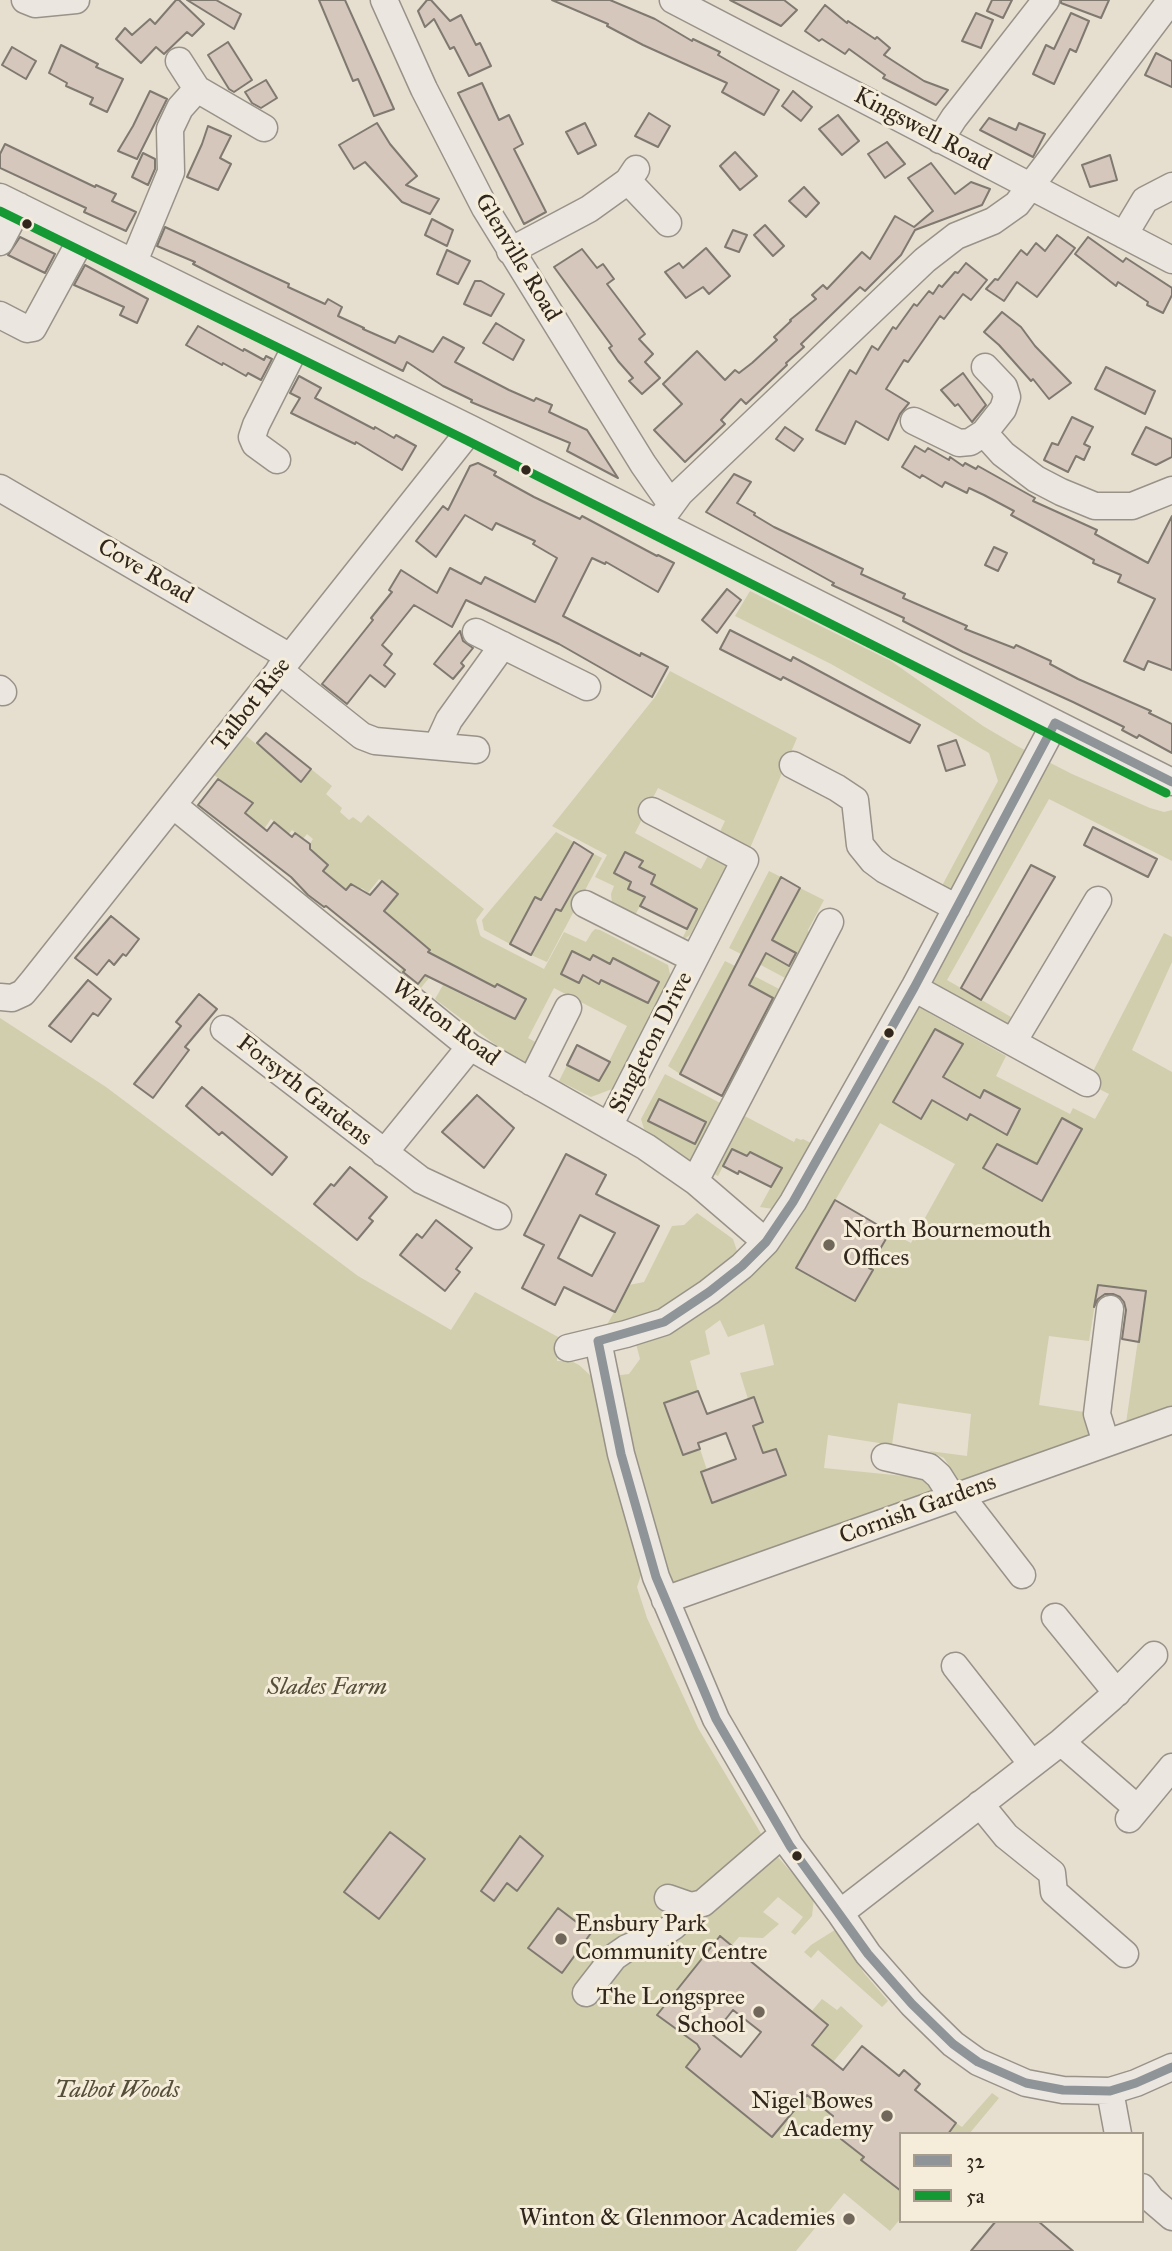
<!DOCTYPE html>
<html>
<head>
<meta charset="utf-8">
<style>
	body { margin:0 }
	#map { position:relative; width:1172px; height:2251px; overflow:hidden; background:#e6decf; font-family:"IM FELL Great Primer",serif }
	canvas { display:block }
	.legend { position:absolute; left:899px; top:2132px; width:245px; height:91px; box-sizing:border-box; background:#f5ecda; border:2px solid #a79d8e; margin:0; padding:9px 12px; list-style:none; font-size:21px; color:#32271c }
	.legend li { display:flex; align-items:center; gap:14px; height:35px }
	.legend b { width:35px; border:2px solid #a79d8e }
</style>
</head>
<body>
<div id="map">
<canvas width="1172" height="2251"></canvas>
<ul class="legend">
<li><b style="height:9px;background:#8e9497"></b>32</li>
<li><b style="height:9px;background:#149934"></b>5a</li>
</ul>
</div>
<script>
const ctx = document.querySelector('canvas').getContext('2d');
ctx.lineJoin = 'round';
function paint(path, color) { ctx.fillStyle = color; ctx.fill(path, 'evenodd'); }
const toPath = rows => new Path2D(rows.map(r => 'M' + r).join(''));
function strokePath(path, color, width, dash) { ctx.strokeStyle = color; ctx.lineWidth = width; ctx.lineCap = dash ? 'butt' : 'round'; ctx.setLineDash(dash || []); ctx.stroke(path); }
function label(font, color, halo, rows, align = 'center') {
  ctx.font = font + ' "IM FELL Great Primer",serif'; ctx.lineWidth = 6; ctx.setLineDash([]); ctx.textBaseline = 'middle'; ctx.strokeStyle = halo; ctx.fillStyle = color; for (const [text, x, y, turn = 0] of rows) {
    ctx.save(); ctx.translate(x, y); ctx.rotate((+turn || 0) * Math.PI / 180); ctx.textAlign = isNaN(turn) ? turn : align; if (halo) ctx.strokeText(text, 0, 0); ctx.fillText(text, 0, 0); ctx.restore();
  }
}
const green = toPath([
	[750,591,891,661,983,726,1017,746,1072,774,1150,808,1164,812,1172,810,1172,861,1049,799,947,980,1011,1017,1001,1035,936,1001,929,1013,1006,1056,996,1076,1070,1114,1073,1108,1095,1119,1109,1094,1087,1083,1164,933,1172,937,1172,962,1132,1050,1172,1072,1172,1420,1124,1437,1145,1291,1098,1285,1089,1341,1049,1336,1039,1405,1097,1414,1106,1443,967,1493,944,1458,929,1451,967,1456,971,1414,898,1403,892,1445,828,1435,824,1468,934,1479,948,1499,665,1600,605,1377,629,1374,640,1359,633,1332,598,1341,629,1285,644,1282,672,1226,684,1225,697,1213,733,1239,742,1266,957,909,936,897,998,781,989,753,831,664,735,616],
	[880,1123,955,1164,911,1243,890,1232,878,1252,844,1254,873,1270,855,1301,796,1268],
	[720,1320,728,1337,764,1324,774,1365,740,1373,748,1399,754,1397,763,1421,753,1426,763,1453,776,1449,786,1475,712,1502,701,1473,707,1470,700,1449,683,1455,665,1403,698,1391,690,1361,710,1354,705,1331],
	[670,671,797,738,747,855,714,844,725,821,658,788,635,833,701,869,710,852,729,862,690,935,684,939,678,940,682,939,697,909,651,885,655,875,639,867,642,860,625,852,614,872,631,882,629,889,645,897,634,917,612,903,611,894,614,886,595,877,607,855,552,826,655,697],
	[246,736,264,750,273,739,284,768,301,781,311,769,332,786,326,794,342,808,340,812,349,820,353,817,361,823,368,815,484,909,476,920,480,935,482,937,544,969,564,932,586,942,592,932,595,929,600,930,668,965,671,979,612,1089,591,1097,559,1081,567,1065,599,1081,627,1026,554,988,528,1038,541,1045,531,1082,494,1061,500,1048,435,999,443,985,485,1006,487,1004,526,999,497,984,495,987,447,963,437,981,429,978,420,989,416,986,433,964,419,952,402,974,399,972,420,946,384,912,398,894,379,879,368,893,362,888,359,890,351,884,346,890,323,871,328,864,308,847,313,839,307,834,303,839,292,830,285,838,281,835,284,830,271,819,264,829,245,813,253,803,214,775],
	[572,951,590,960,594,955,610,964,613,958,659,983,648,1002,602,978,599,983,583,975,579,983],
	[556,832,574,842,541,900,534,898,510,944,484,930,482,920],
	[594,854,602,858,547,962,531,955,556,909,561,911],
	[769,871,781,877,741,954,729,948],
	[800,888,824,900,808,930,811,940,791,968,792,973,789,980,759,964],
	[725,961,735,966,711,1011,714,1013,680,1074,668,1066],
	[754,976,783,991,768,1011,769,1016,732,1089,726,1090,723,1096,702,1085],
	[0,1018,106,1087,358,1276,451,1330,475,1292,560,1338,556,1346,557,1361,571,1361,579,1365,591,1376,622,1501,642,1572,637,1587,647,1618,698,1728,769,1847,814,1898,812,1916,795,1935,791,1932,803,1917,778,1897,763,1912,779,1924,763,1938,739,1937,732,1945,720,1936,658,2015,679,2031,702,2038,696,2046,700,2049,686,2067,771,2137,807,2095,833,2116,828,2122,845,2135,842,2139,876,2143,862,2160,901,2191,901,2218,890,2231,844,2193,796,2251,0,2251],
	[665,1074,724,1105,694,1163,644,1129,641,1119],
	[659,1099,706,1122,695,1144,649,1121],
	[739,1113,794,1142,796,1138,801,1140,803,1139,817,1146,780,1210,760,1207,781,1168,750,1152,747,1156,732,1149,718,1176,708,1171],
	[838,1928,864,1973,888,2001,882,2007,818,1950,811,1958,804,1952,811,1945],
	[822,1999,837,2010,841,2006,863,2026,823,2074,803,2057,827,2025,811,2012],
	[992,2093,999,2098,969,2134,948,2134,956,2123,962,2127]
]);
const building = toPath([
	[176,0,179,0,204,24,192,36,187,32,164,54,156,47,141,63,116,39,125,28,132,35,150,19,155,24,176,0],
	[187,0,216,0,241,14,234,29,187,0],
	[319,0,345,0,394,109,374,116,358,79,353,81,319,0],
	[427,0,431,0,450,21,461,15,476,45,480,43,491,66,469,76,454,47,450,49,434,19,425,27,418,11,427,0],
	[552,0,610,0,655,19,692,41,693,39,720,52,718,55,779,90,764,115,722,92,727,83,643,45,607,26,608,24,552,0],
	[730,0,784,0,797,10,781,26,730,0],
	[992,0,1012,0,1003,18,987,11,992,0],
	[1061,0,1109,0,1101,18,1061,3,1061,0],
	[825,5,847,23,848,21,875,39,877,37,890,48,884,55,924,81,948,90,936,105,883,78,885,75,849,49,845,54,822,39,819,41,805,31,825,5],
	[976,13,993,20,981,48,962,41,976,13],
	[1071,13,1089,21,1076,52,1070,49,1054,84,1033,74,1046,45,1054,49,1071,13],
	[228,42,252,80,234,92,229,89,208,55,228,42],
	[61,45,98,64,96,67,123,79,107,112,90,104,93,98,66,86,67,83,49,73,61,45],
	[12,47,36,61,26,79,2,65,12,47],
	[1156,53,1172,61,1172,87,1145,75,1156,53],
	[266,80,277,98,261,108,252,103,245,92,266,80],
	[482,83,499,120,509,115,523,144,514,149,546,212,524,224,458,93,482,83],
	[150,91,167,99,137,159,118,151,133,126,150,91],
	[793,91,812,107,801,121,782,106,793,91],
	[649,113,670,126,658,147,635,136,649,113],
	[838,115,859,141,842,155,819,129,838,115],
	[989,118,1016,130,1019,123,1045,134,1033,157,980,130,989,118],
	[377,123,390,144,417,176,406,185,439,199,430,214,402,202,365,162,354,169,339,145,377,123],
	[585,123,596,145,578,154,566,132,585,123],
	[208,126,231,136,220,158,231,164,218,190,187,177,202,144,208,126],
	[887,142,905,164,885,178,868,154,887,142],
	[5,144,95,187,96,185,116,194,112,201,136,212,126,231,84,212,86,208,0,168,0,154,5,144],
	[735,152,757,176,740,190,720,166,735,152],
	[143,153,155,159,155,169,148,185,132,177,143,153],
	[1110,155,1117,180,1090,187,1082,165,1110,155],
	[931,163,955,194,971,182,990,189,982,205,915,230,901,255,865,291,860,287,801,344,804,347,786,363,787,365,746,404,741,399,721,420,725,424,685,462,654,430,682,404,663,384,697,351,725,380,735,370,739,373,752,363,777,340,774,337,791,321,790,320,816,299,812,295,823,285,827,289,862,252,870,259,895,216,914,227,933,211,908,178,931,163],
	[804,187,819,203,806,217,789,201,804,187],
	[432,219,453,230,447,246,425,235,432,219],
	[765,225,784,246,773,256,754,235,765,225],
	[165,227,289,284,288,287,325,304,328,299,342,307,338,316,364,328,363,329,395,343,399,336,433,352,443,337,464,348,455,362,509,390,534,401,536,398,552,405,549,412,587,430,618,478,567,451,570,443,471,402,472,400,443,386,407,362,403,371,193,264,195,262,157,246,165,227],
	[733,230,747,235,739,252,725,247,733,230],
	[1057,235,1075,248,1037,297,1017,282,1004,301,986,289,995,279,998,280,1021,250,1027,255,1036,243,1045,251,1057,235],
	[20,237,55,254,45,273,8,255,20,237],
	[1088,237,1123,262,1126,258,1172,288,1172,295,1163,313,1147,305,1148,302,1118,282,1116,286,1075,254,1088,237],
	[706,248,730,276,709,294,703,287,686,298,665,272,679,263,683,268,706,248],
	[582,249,597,268,603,264,614,279,607,284,645,334,639,339,653,354,645,362,660,378,642,394,629,381,633,378,618,361,609,348,612,346,554,267,582,249],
	[447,250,470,261,458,284,437,274,447,250],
	[966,263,987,280,971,300,963,294,944,319,940,316,908,362,904,360,886,389,909,403,900,414,888,440,856,421,845,444,816,430,850,370,856,374,872,346,878,350,893,327,896,329,914,304,917,306,929,291,933,294,939,285,942,287,955,272,958,273,966,263],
	[85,265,148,299,137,323,120,315,124,307,74,285,85,265],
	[475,281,481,281,504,294,491,316,464,304,475,281],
	[1002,312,1021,327,1035,346,1071,383,1049,399,1033,379,1031,381,999,345,984,332,1002,312],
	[496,323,524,340,513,360,483,343,496,323],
	[198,326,243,351,244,349,264,360,266,356,272,359,261,380,248,373,246,376,223,363,222,365,186,345,198,326],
	[1106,367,1155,391,1145,414,1095,389,1106,367],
	[963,373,986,405,972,422,958,404,955,406,941,390,963,373],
	[299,376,321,388,315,398,374,429,375,427,394,438,396,435,416,446,402,470,356,442,355,444,291,413,300,398,290,393,299,376],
	[1072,417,1093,427,1084,444,1090,447,1084,460,1076,456,1068,472,1044,460,1052,443,1058,445,1072,417],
	[785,427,803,439,794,451,776,439,785,427],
	[1146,427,1172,439,1172,457,1156,465,1132,454,1146,427],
	[915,446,925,452,928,448,949,460,950,457,963,466,965,463,976,469,978,466,1035,498,1033,501,1097,530,1095,534,1148,563,1172,516,1172,670,1148,661,1144,670,1124,661,1155,599,1118,582,1121,575,1093,563,1094,560,1011,515,1014,511,984,495,969,488,967,493,945,482,942,487,922,475,920,478,902,467,915,446],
	[478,463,496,472,494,475,534,497,580,519,582,516,657,556,658,555,674,563,658,592,606,562,605,564,592,558,563,616,640,656,641,653,668,667,652,697,559,644,466,600,452,627,414,605,382,645,392,654,384,665,395,674,385,687,370,675,347,704,322,684,373,620,371,618,392,592,389,590,401,570,437,593,450,568,481,584,485,577,535,602,557,558,533,544,535,541,496,523,492,530,465,515,436,557,416,541,443,506,448,510,470,466,478,463],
	[734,474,751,482,737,503,755,513,754,515,774,527,863,569,861,574,905,594,903,598,967,626,965,629,1014,648,1016,645,1051,661,1050,664,1078,679,1151,711,1149,713,1172,724,1172,753,1139,735,1137,738,1122,730,1124,727,1073,702,963,652,903,621,904,618,832,585,834,583,706,512,734,474],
	[994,547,1007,553,998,571,985,565,994,547],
	[727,589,741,600,717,633,702,620,727,589],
	[730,630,791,661,793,657,920,725,910,743,783,677,781,680,720,649,730,630],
	[460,631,463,641,473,648,461,663,464,666,453,679,434,664,460,631],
	[266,733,311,769,301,782,257,743,266,733],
	[956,740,965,765,946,771,938,746,956,740],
	[218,779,253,803,245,813,267,831,274,822,292,837,295,833,310,844,310,849,328,865,323,871,346,890,351,884,370,895,382,881,398,894,384,911,430,950,428,952,495,987,497,984,526,999,515,1019,425,975,418,984,403,972,405,970,326,906,324,907,308,895,291,877,198,805,218,779],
	[1093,827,1157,859,1148,877,1084,845,1093,827],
	[574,842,593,854,561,911,556,909,531,955,510,944,535,897,541,900,574,842],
	[625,852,643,861,639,867,655,875,651,884,697,909,687,929,640,906,645,897,628,889,631,882,614,873,625,852],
	[1031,865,1055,877,981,1000,961,988,1031,865],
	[781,877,800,888,772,940,796,953,789,966,766,953,749,985,773,998,722,1096,680,1074,781,877],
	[111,916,139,939,126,956,123,954,114,965,109,960,97,975,75,958,111,916],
	[572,951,590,960,593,955,610,964,613,958,659,982,648,1003,601,980,599,984,583,975,579,983,561,974,572,951],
	[88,980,111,999,98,1016,93,1013,71,1042,49,1026,88,980],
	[199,994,217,1009,185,1047,189,1050,153,1098,134,1084,181,1026,176,1022,199,994],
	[935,1029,963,1044,943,1077,980,1098,984,1090,1020,1109,1007,1135,970,1114,967,1120,932,1100,921,1119,893,1102,935,1029],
	[577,1045,610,1062,599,1081,567,1065,577,1045],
	[202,1087,287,1157,272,1175,222,1132,219,1135,186,1106,202,1087],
	[477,1095,514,1128,484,1168,442,1132,477,1095],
	[659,1099,706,1122,695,1144,648,1121,659,1099],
	[1062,1118,1082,1129,1042,1201,983,1168,997,1144,1037,1164,1062,1118],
	[732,1149,747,1156,750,1152,782,1168,771,1187,739,1171,738,1174,723,1166,732,1149],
	[566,1154,606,1175,596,1194,659,1226,615,1312,564,1287,555,1305,522,1288,544,1245,524,1235,566,1154],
	[580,1215,615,1233,592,1276,558,1258,580,1215],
	[350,1167,387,1197,369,1218,373,1221,357,1240,314,1204,331,1184,334,1186,350,1167],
	[835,1200,890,1232,869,1268,873,1270,855,1301,796,1268,835,1200],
	[436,1220,472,1248,456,1269,460,1272,445,1291,400,1255,417,1234,422,1238,436,1220],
	[1098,1285,1146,1291,1139,1342,1122,1339,1126,1310,1124,1302,1120,1297,1113,1294,1105,1294,1098,1299,1094,1307,1098,1285],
	[698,1391,707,1414,754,1397,763,1422,753,1426,763,1453,776,1449,786,1475,712,1503,701,1472,736,1459,726,1433,698,1443,700,1449,683,1455,664,1403,698,1391],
	[390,1832,425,1859,379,1919,344,1892,390,1832],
	[520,1836,543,1856,517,1891,507,1883,494,1901,481,1891,520,1836],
	[558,1908,591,1933,562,1973,528,1948,558,1908],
	[720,1936,828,2025,812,2045,843,2070,862,2046,899,2076,904,2070,920,2084,915,2090,956,2123,948,2134,901,2134,901,2191,861,2160,864,2157,841,2139,845,2135,828,2122,833,2116,807,2095,772,2137,686,2067,700,2049,697,2044,657,2015,720,1936],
	[733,2010,761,2032,741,2057,713,2035,733,2010],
	[996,2221,1038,2221,1073,2251,971,2251,996,2221]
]);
const minor = toPath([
	[25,0,35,4,76,0],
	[384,0,424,89,485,208,643,464,671,504],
	[673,0,1172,260],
	[179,61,197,89],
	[940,140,954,118,1046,0],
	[628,181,668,223],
	[0,197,471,429,1172,782],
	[1124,235,1145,200,1172,186],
	[0,242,19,206],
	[510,251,589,209,628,181,636,169],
	[133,264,171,172,170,129,180,108,197,89,264,128],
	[0,315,27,329,33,328,82,238],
	[914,421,959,443,970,442,984,433,1003,409,1007,397,1004,387,985,367],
	[984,433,1003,454,1036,479,1061,492,1095,506,1132,506,1172,490],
	[277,460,255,444,252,437,256,425,297,344],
	[0,488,290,657],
	[658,523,680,493,925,260,956,236,993,221,1017,204,1171,0],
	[476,632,587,687],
	[279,670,362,736,375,741,476,750],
	[0,689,3,692],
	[437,746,449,720,503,645],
	[793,765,837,788,855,800,860,845,873,861,885,870,957,908],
	[173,805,470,1047,646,1147,695,1181,766,1242],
	[585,904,694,959],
	[914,988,1087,1083],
	[0,997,12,998,23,993,33,981,471,429],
	[224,1029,421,1180,498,1216],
	[1013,1042,1098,900],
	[531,1082,568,1008],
	[609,1126,745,860,652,811],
	[384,1153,470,1047],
	[695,1181,830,922],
	[598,1341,621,1454,656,1577,716,1719,790,1846,840,1913,868,1954,912,2004,953,2044,978,2062,1026,2083,1063,2090,1110,2091,1136,2083,1172,2067],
	[568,1348,626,1334,664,1322,709,1292,742,1266,766,1242,793,1202,914,988,1055,723],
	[1106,1443,1097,1414,1110,1309],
	[885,1457,929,1467,939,1476,953,1498],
	[960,1495,1022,1575],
	[665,1600,1172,1420],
	[1055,1617,1117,1693],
	[955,1666,1032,1764],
	[1061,1742,1137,1808],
	[980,1804,1006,1836,1052,1873,1054,1892,1125,1954],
	[1129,1819,1172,1767],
	[668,1898,691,1906,703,1903,783,1834],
	[840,1913,1061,1742,1111,1698,1154,1655],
	[586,1993,614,1957,627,1948,665,1932,674,1926,681,1904],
	[1110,2091,1118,2134],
	[1142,2187,1151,2199,1172,2217]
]);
const bus1 = toPath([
	[1055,723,1172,782],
	[598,1341,621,1454,656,1577,716,1719,790,1846,868,1954,912,2004,953,2044,978,2062,1026,2083,1063,2090,1110,2091,1136,2083,1172,2067],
	[598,1341,664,1322,709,1292,742,1266,766,1242,793,1202,914,988,1055,723]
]);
const bus2 = toPath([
	[0,211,466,440,1166,793]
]);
const markers = [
	[27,224,6,"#32271c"],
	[526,470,6,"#32271c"],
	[889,1033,6,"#32271c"],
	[829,1245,7,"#71675b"],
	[797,1856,6,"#32271c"],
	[561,1939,7,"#71675b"],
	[759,2012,7,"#71675b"],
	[887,2116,7,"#71675b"],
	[849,2219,7,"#71675b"]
];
const streetNames = [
	["Kingswell Road",922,130,28],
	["Glenville Road",517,258,59],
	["Cove Road",145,572,30],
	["Talbot Rise",252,705,-52],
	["Walton Road",445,1023,37],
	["Singleton Drive",652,1043,-63],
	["Forsyth Gardens",304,1091,38],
	["Cornish Gardens",918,1510,-20]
];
const poiNames = [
	["North Bournemouth",843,1231,"left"],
	["Offices",843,1259,"left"],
	["Ensbury Park",575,1925,"left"],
	["Community Centre",575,1953,"left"],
	["The Longspree",745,1998],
	["School",745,2026],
	["Nigel Bowes",873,2102],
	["Academy",873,2130],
	["Winton & Glenmoor Academies",835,2219]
];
const parkNames = [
	["Slades Farm",327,1688],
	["Talbot Woods",117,2091]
];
paint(green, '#d0cead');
paint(building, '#d5c7bc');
strokePath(building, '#7f7970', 2);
strokePath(minor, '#989289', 29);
strokePath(minor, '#ebe7e0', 26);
strokePath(bus1, '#8e9497', 9);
strokePath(bus2, '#149934', 9);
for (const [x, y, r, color] of markers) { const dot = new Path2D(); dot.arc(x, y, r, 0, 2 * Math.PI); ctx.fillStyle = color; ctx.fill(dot); strokePath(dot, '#f5ecda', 2.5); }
label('24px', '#32271c', '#f5ecda', streetNames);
label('24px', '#32271c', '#f5ecda', poiNames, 'right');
label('italic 24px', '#554e39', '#f5ecda', parkNames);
</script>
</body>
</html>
